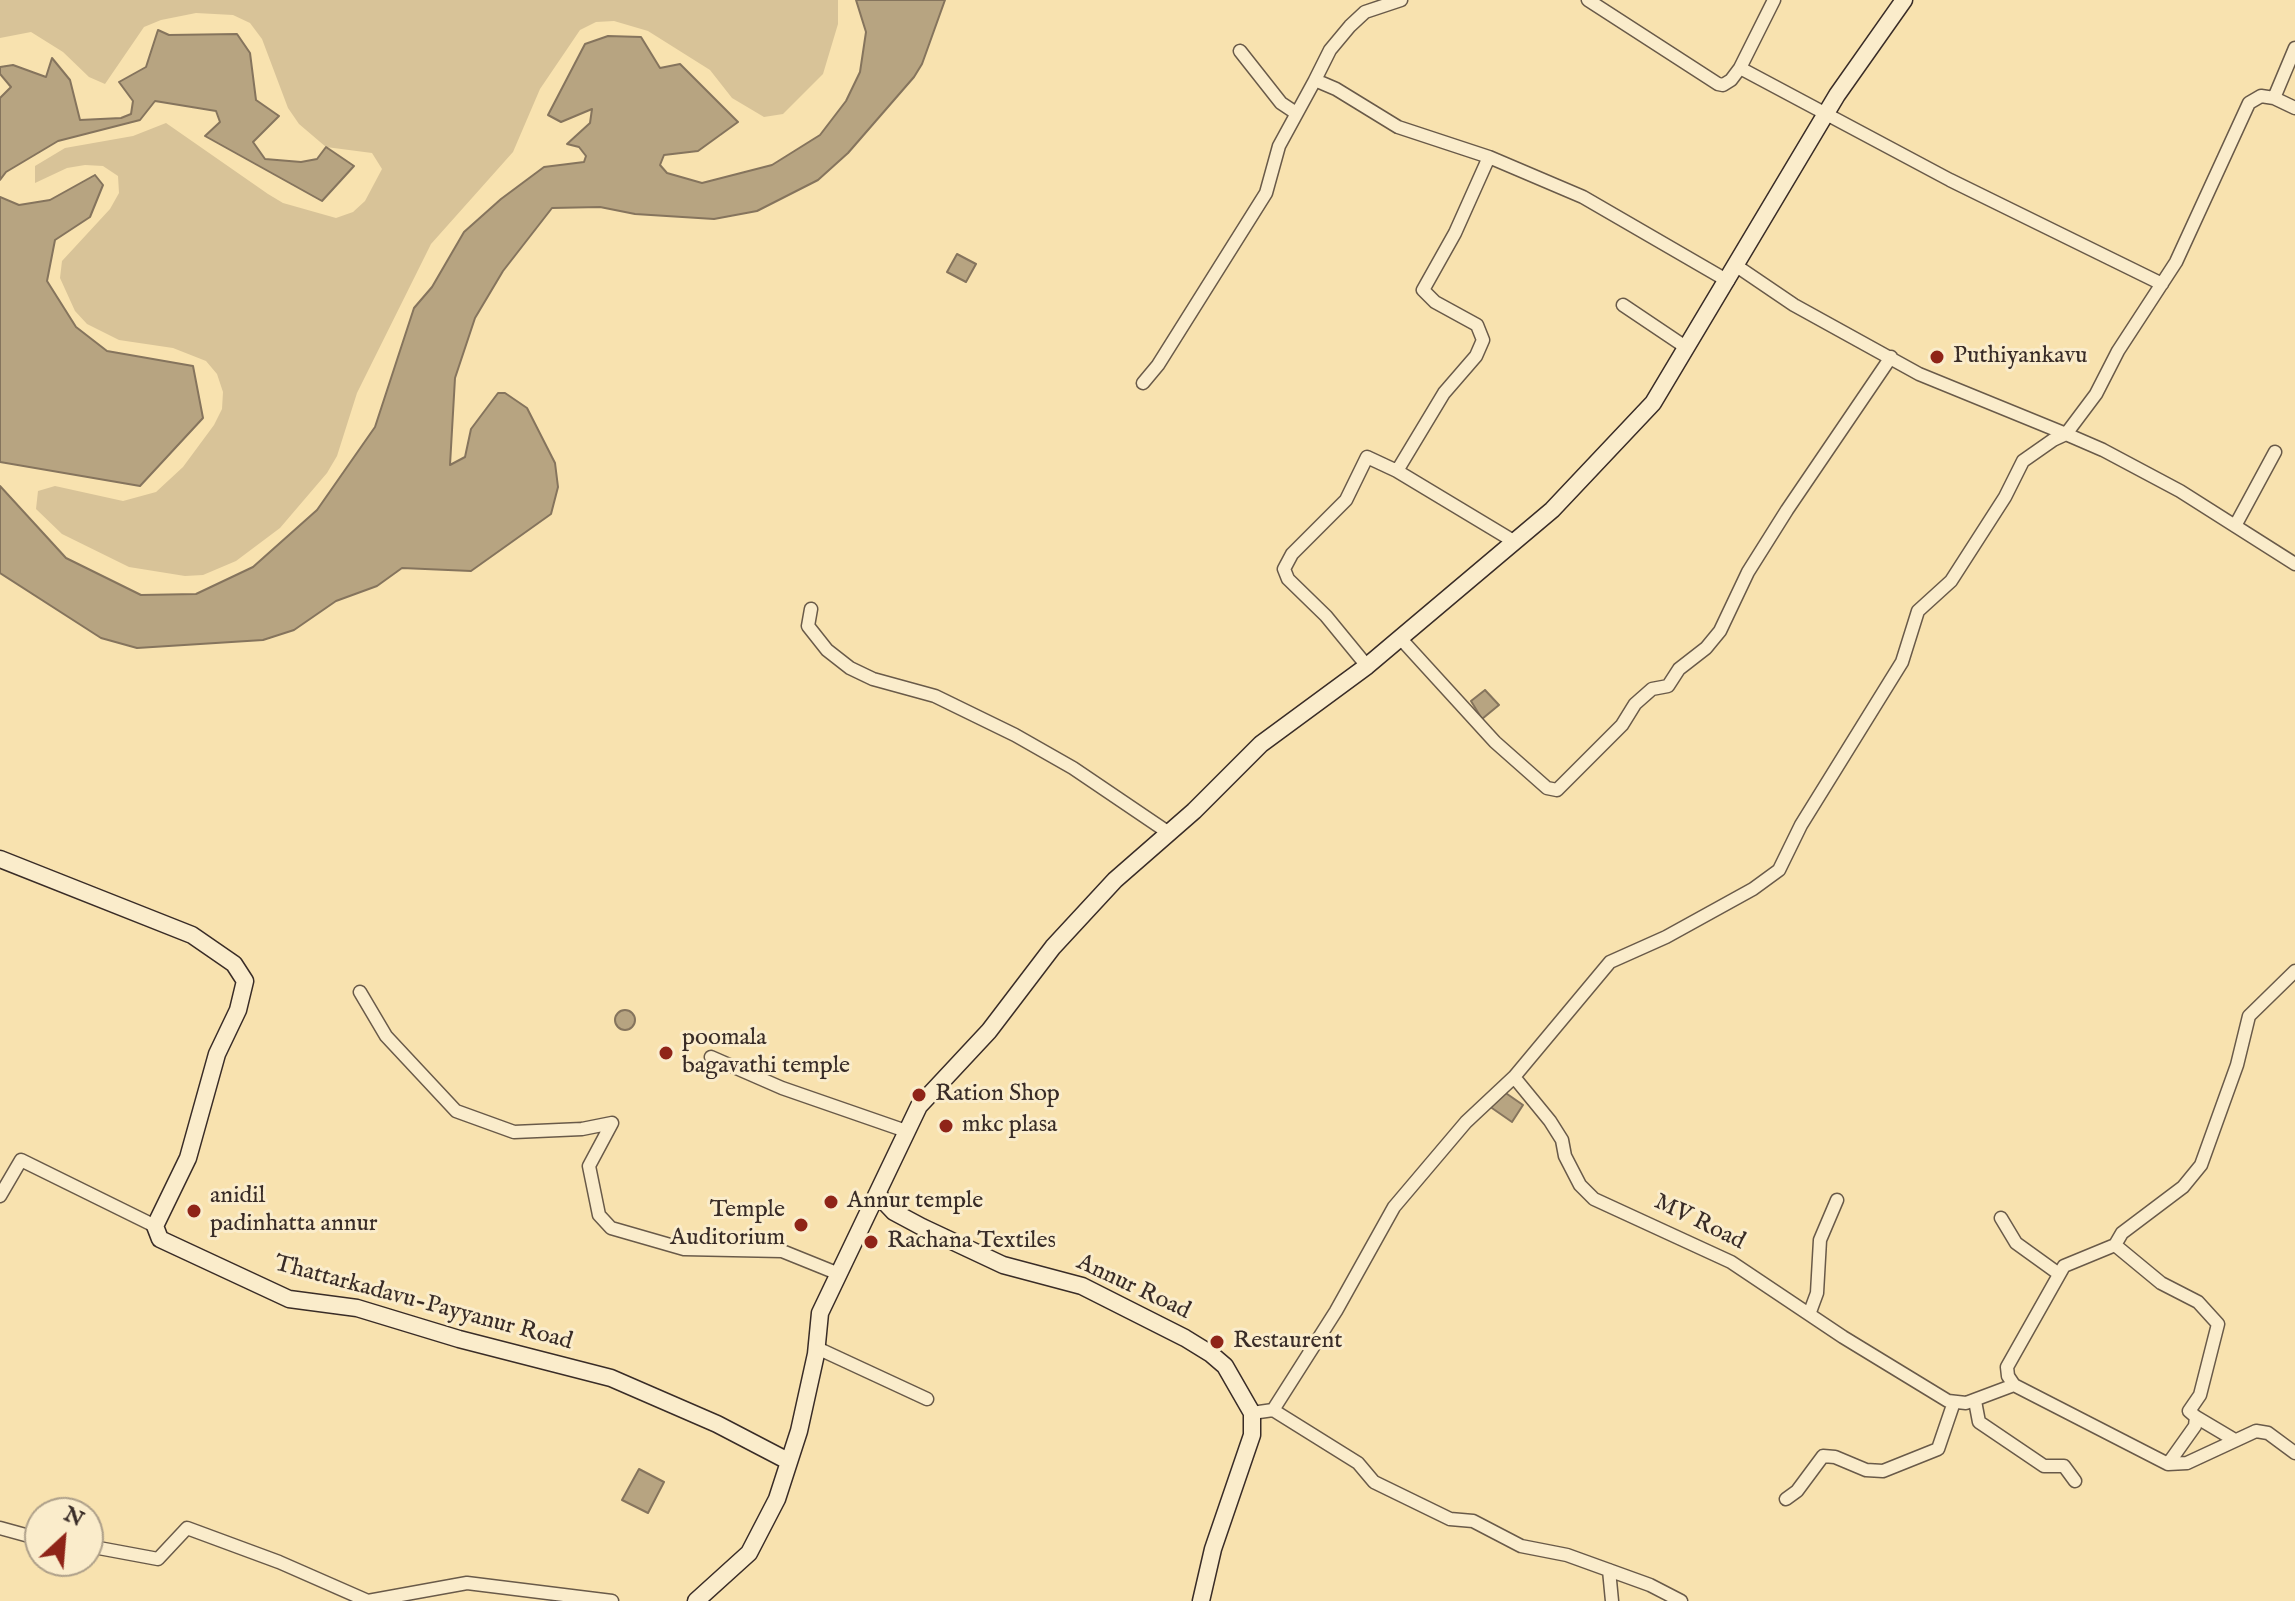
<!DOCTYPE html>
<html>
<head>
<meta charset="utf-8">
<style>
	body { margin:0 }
	#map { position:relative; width:2295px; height:1601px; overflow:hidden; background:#f8e2af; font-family:"IM FELL English",serif }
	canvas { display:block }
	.north { position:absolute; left:24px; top:1497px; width:80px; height:80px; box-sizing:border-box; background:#faeccb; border:2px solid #ad9f89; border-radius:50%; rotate:26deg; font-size:22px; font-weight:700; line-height:32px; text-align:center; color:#392c27 }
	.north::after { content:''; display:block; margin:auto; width:28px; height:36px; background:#8f2418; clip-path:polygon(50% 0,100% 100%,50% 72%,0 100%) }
</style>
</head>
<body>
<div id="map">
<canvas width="2295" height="1601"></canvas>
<div class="north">N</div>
</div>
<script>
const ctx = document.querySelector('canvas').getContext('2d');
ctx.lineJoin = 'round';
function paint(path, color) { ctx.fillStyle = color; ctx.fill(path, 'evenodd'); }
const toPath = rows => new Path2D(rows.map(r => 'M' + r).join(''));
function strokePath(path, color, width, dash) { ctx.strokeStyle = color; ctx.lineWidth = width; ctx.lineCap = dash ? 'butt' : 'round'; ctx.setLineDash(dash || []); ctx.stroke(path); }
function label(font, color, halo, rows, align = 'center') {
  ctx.font = font + ' "IM FELL English",serif'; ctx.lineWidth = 6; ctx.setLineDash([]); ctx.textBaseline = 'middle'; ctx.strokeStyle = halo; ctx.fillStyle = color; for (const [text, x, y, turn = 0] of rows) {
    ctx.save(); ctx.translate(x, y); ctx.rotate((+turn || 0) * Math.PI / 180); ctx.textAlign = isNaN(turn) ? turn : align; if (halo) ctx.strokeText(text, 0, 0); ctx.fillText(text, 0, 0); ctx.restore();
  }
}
const green = toPath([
	[0,0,838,0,838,24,823,74,783,114,764,117,732,98,710,70,648,31,614,21,596,22,580,30,540,89,513,152,431,244,357,393,337,456,327,473,280,528,236,561,203,575,185,576,129,567,62,534,36,509,38,491,55,486,123,501,156,492,183,467,214,425,222,409,223,392,217,374,206,361,173,348,119,340,87,324,75,311,60,278,62,261,110,209,119,193,118,176,103,166,85,165,67,168,35,183,35,166,65,148,133,136,166,123,268,194,283,203,336,218,353,212,365,201,382,169,372,153,326,147,299,124,288,108,262,39,250,23,233,15,196,13,161,20,144,27,105,84,89,77,63,52,31,32,0,38]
]);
const water = toPath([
	[856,0,945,0,922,64,914,77,848,153,818,180,757,211,714,219,635,214,600,207,552,208,503,271,475,318,455,378,450,465,465,457,471,429,498,393,505,393,527,408,555,463,558,487,551,514,471,571,402,568,377,586,336,601,294,630,263,640,137,648,101,638,0,573,0,486,66,558,141,595,196,594,253,567,317,510,375,427,414,308,432,287,464,232,501,199,544,167,584,162,586,156,579,147,567,144,590,123,592,109,561,122,548,115,585,44,608,36,641,37,660,68,680,64,738,122,698,151,664,155,660,165,667,173,702,183,772,165,820,135,846,101,860,72,866,32,856,0],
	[158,30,169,35,237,34,250,53,256,100,279,116,253,142,265,159,301,162,317,159,326,147,354,166,322,201,205,136,220,122,216,111,155,101,140,120,58,141,6,172,0,180,0,98,11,87,0,74,0,67,13,65,46,77,52,58,70,80,80,120,121,118,131,114,133,101,119,82,146,67,158,30],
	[95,175,103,185,90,217,55,240,47,281,76,327,107,351,193,366,203,418,140,486,0,462,0,197,19,205,50,200,95,175],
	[957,254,976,264,966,282,947,272,957,254],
	[1485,690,1499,705,1482,719,1471,701,1485,690],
	'615 1020a10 10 0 1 1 20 0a10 10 0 1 1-20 0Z',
	[1500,1089,1523,1105,1512,1122,1489,1106,1500,1089],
	[639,1469,664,1482,648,1513,622,1500,639,1469]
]);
const street = toPath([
	[1588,0,1718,84,1723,85,1731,80,1740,68],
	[1774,0,1740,68,1950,180,2162,284],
	[1240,51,1281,103,1296,113],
	[1315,80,1330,50,1350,26,1365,12,1401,0],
	[2274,98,2295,48],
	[1489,157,1455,233,1423,290,1435,302,1477,325,1483,340,1476,356,1444,393,1397,471,1515,542],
	[1738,267,1794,305,1919,374,2066,434,2096,394,2118,351,2176,262,2249,103,2261,96,2274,98,2295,108],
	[1623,305,1687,348],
	[1143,383,1158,365,1266,193,1279,146,1315,80,1336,89,1398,127,1489,157,1583,197,1728,281],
	[2235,526,2275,452],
	[811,609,808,626,827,650,850,668,873,679,935,696,1015,735,1073,768,1169,833],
	[1401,639,1495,742,1547,788,1557,790,1622,725,1635,704,1652,689,1668,686,1679,669,1706,648,1720,631,1748,572,1787,510,1891,357],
	[1367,666,1326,616,1288,579,1284,569,1292,554,1346,500,1367,457,1397,471],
	[360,992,386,1036,456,1111,514,1132,582,1129,612,1123,589,1166,599,1215,611,1228,684,1249,782,1251,839,1274],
	[711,1057,782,1088,906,1131],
	[1514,1077,1610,962,1666,937,1753,889,1779,870,1801,825,1902,662,1918,611,1951,581,2005,497,2023,461,2053,440,2066,434,2103,450,2180,491,2295,564],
	[0,1196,21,1160,155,1226],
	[2001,1218,2016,1243,2059,1274],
	[1810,1312,1817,1293,1820,1240,1837,1200],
	[817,1348,927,1399],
	[2014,1385,2008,1376,2007,1367,2064,1266,2115,1245],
	[1975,1401,1979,1422,2044,1466,2064,1466,2075,1481],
	[1273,1410,1358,1463,1374,1482,1450,1519,1473,1521,1521,1546,1567,1555,1650,1585,1681,1601],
	[1252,1413,1273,1410,1336,1311,1394,1207,1466,1122,1514,1077,1550,1121,1562,1140,1565,1156,1580,1185,1594,1199,1731,1262,1843,1337,1948,1401,1966,1403,2014,1385,2168,1464,2187,1463,2256,1431,2268,1433,2295,1453],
	[2196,1417,2233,1439],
	[2168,1464,2195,1426,2196,1417,2189,1411,2200,1395,2218,1324,2198,1302,2161,1283,2115,1245,2122,1233,2183,1187,2201,1165,2237,1065,2249,1016,2295,971],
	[1786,1499,1797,1491,1823,1456,1835,1457,1866,1470,1883,1471,1938,1449,1954,1402],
	[0,1528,40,1539],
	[88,1546,158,1559,187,1528,279,1562,368,1601,467,1583,612,1601],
	[1609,1570,1612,1601]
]);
const secondary = toPath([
	[0,859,192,935,234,964,245,981,238,1010,217,1054,188,1158,155,1226,160,1239,289,1299,357,1308,459,1339,611,1378,717,1424,788,1461],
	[878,1195,894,1212,922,1227,1003,1265,1082,1286,1185,1338,1211,1354,1225,1366,1252,1413,1252,1435,1213,1549,1201,1601],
	[696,1601,749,1553,777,1499,799,1431,816,1354,820,1313,919,1106,989,1031,1053,947,1115,880,1194,811,1261,744,1367,666,1552,510,1653,403,1837,95,1904,0]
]);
const markers = [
	[1937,357,8,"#8f2418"],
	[666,1053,8,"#8f2418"],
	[919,1095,8,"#8f2418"],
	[946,1126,8,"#8f2418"],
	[831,1202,8,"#8f2418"],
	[194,1211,8,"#8f2418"],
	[801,1225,8,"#8f2418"],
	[871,1242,8,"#8f2418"],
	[1217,1342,8,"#8f2418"]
];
const poiNames = [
	["Puthiyankavu",1953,357],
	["poomala",682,1039],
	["bagavathi temple",682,1067],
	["Ration Shop",935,1095],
	["mkc plasa",962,1126],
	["anidil",210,1197],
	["padinhatta annur",210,1225],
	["Annur temple",847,1202],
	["Temple",785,1211,"right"],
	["Auditorium",785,1239,"right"],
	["Rachana Textiles",887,1242],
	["Restaurent",1233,1342]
];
const streetNames = [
	["MV Road",1699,1223,26],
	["Annur Road",1133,1288,25],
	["Thattarkadavu-Payyanur Road",423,1304,15]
];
paint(green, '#d8c398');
paint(water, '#b7a481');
strokePath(water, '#85745d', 2);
strokePath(street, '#695a49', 15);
strokePath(secondary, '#392c27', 19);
strokePath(street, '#faeccb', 12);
strokePath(secondary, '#faeccb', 16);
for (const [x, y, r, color] of markers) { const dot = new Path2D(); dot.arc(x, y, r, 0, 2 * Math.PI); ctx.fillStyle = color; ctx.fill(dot); strokePath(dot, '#faeccb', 3); }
label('24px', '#392c27', '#faeccb', poiNames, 'left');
label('24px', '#392c27', '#faeccb', streetNames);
</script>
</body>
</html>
